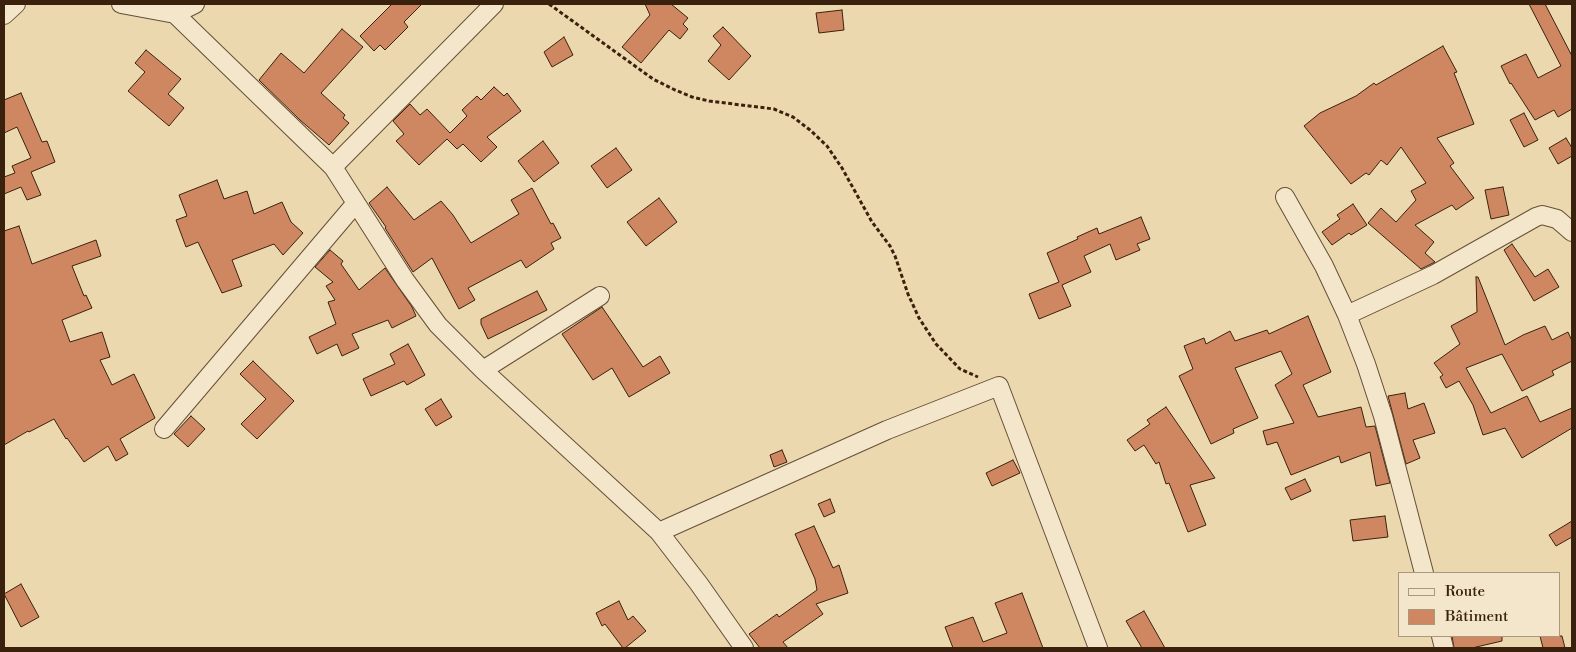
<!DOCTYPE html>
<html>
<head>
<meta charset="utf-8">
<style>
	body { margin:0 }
	#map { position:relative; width:1576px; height:652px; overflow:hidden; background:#ecd8af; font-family:"Libre Bodoni",serif }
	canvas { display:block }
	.frame { position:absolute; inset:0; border:5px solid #3a210d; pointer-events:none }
	.legend { position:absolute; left:1398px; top:572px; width:162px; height:65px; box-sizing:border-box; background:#f3e6cb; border:1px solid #a9977f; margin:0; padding:6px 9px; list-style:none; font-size:15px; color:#3a210d }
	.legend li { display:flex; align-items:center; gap:10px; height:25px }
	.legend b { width:25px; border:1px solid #a9977f }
</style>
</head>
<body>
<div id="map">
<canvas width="1576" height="652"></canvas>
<div class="frame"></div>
<ul class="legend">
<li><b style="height:6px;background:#f3e6cb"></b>Route</li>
<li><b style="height:14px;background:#cf8762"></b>Bâtiment</li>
</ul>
</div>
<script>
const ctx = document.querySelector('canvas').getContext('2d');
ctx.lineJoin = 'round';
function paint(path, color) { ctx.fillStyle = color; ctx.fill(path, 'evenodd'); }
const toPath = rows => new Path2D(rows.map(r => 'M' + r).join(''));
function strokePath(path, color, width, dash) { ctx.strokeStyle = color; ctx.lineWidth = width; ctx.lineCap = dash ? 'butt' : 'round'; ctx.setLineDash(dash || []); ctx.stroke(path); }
const building = toPath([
	[392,4,422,4,404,22,408,27,385,50,380,45,374,51,360,36,392,4],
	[645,4,671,4,688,18,683,24,688,29,680,39,669,30,641,63,622,47,650,15,645,4],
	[1529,4,1545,4,1572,56,1572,109,1558,117,1554,110,1535,120,1511,83,1510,84,1501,66,1526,54,1538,78,1561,66,1529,4],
	[842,10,844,30,819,33,816,13,842,10],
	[723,27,751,56,729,80,708,61,721,45,713,36,723,27],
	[342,29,363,47,321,93,345,115,343,118,349,123,329,145,300,120,259,80,281,53,304,73,342,29],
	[564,37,573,55,552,67,544,52,564,37],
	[1443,46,1457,72,1454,73,1474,124,1437,138,1454,163,1450,166,1474,198,1456,210,1452,205,1415,225,1434,242,1425,253,1435,262,1421,269,1368,223,1381,208,1396,222,1416,200,1411,191,1426,183,1401,147,1387,165,1381,160,1369,175,1366,173,1351,184,1304,126,1320,113,1356,96,1374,83,1376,85,1443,46],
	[146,50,181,79,168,94,184,108,169,126,128,91,145,72,135,63,146,50],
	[494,87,504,96,507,93,521,111,487,137,497,147,481,162,463,144,457,149,447,139,419,165,396,141,404,134,393,121,410,104,420,115,427,109,450,133,467,116,462,110,477,96,481,100,494,87],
	[21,93,42,142,47,141,55,162,31,172,41,195,27,200,21,187,4,194,4,177,15,173,12,166,31,158,17,127,4,133,4,100,21,93],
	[1524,113,1538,140,1524,147,1510,120,1524,113],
	[1566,138,1572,148,1572,156,1558,164,1549,148,1566,138],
	[543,141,559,163,534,182,518,161,543,141],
	[616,148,632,170,607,188,591,166,616,148],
	[217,180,224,199,247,191,254,214,282,202,291,222,303,233,283,255,274,244,232,260,242,286,222,293,198,242,186,247,176,220,187,216,179,195,217,180],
	[387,187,414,220,441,201,453,215,471,243,519,214,511,200,532,188,551,224,553,223,561,238,551,243,554,249,526,268,521,260,468,288,475,300,459,309,432,258,413,272,385,228,386,227,369,203,387,187],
	[1503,187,1509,215,1491,219,1485,190,1503,187],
	[659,198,677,222,646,246,627,222,659,198],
	[1353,204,1367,225,1351,235,1349,233,1332,245,1322,232,1340,219,1337,215,1353,204],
	[1141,217,1150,239,1137,244,1140,250,1116,260,1110,244,1084,256,1091,272,1062,285,1071,306,1039,319,1029,294,1059,282,1047,253,1078,239,1077,237,1097,228,1099,234,1141,217],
	[19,226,32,264,96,240,101,256,72,266,84,296,86,295,92,308,62,320,70,342,102,332,110,357,100,360,112,385,134,374,155,418,120,439,128,454,116,461,108,446,84,462,67,438,66,439,54,419,29,432,28,431,4,445,4,231,19,226],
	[1512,244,1535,277,1548,269,1559,287,1534,301,1504,250,1512,244],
	[330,250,343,261,341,264,359,290,385,268,412,307,416,316,392,328,388,320,352,334,359,348,342,356,337,344,317,354,309,337,336,324,328,302,335,300,326,286,333,282,315,267,330,250],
	[1476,277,1478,277,1505,345,1523,335,1545,326,1552,340,1568,332,1572,341,1572,361,1552,371,1554,375,1522,391,1502,354,1466,368,1491,413,1527,396,1540,422,1572,408,1572,428,1522,458,1505,428,1483,435,1473,405,1459,381,1446,388,1440,377,1443,375,1434,363,1460,344,1451,326,1477,312,1476,277],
	[537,291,547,310,488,339,481,324,481,319,537,291],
	[602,307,643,367,660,356,670,373,629,397,612,368,593,380,562,334,602,307],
	[1308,316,1331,372,1303,385,1318,417,1361,407,1366,427,1375,426,1390,483,1376,486,1370,452,1341,463,1339,456,1291,475,1277,442,1267,445,1263,431,1294,423,1275,385,1292,374,1281,351,1235,368,1258,418,1233,429,1234,433,1211,444,1179,376,1193,369,1184,346,1204,338,1206,344,1230,331,1235,341,1267,330,1269,334,1308,316],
	[408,344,425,375,407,385,404,381,371,396,363,379,395,364,390,354,408,344],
	[253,361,294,401,257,439,241,424,266,399,240,374,253,361],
	[1405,393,1408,409,1424,403,1435,433,1413,440,1420,458,1406,464,1388,396,1405,393],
	[441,399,452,417,436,426,425,409,441,399],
	[1166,407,1215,478,1190,485,1206,525,1188,532,1169,483,1166,484,1159,462,1156,464,1144,445,1135,451,1127,440,1150,424,1147,420,1166,407],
	[191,416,205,429,188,447,174,434,191,416],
	[782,450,787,462,774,467,770,455,782,450],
	[1013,460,1020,473,992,486,986,473,1013,460],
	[1305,479,1311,491,1291,500,1285,488,1305,479],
	[830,499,835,512,824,517,818,504,830,499],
	[1385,516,1388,537,1353,541,1350,520,1385,516],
	[1572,521,1572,537,1556,546,1549,535,1572,521],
	[814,526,833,568,839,565,848,593,816,604,823,614,783,642,788,648,760,648,749,634,777,614,779,617,817,590,815,579,795,534,814,526],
	[21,584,39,617,21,627,4,594,21,584],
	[1022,593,1043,648,953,648,945,627,973,617,983,642,1007,633,995,603,1022,593],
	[619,601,628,620,633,616,646,631,625,648,623,648,605,624,602,626,596,613,619,601],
	[1144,611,1165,648,1142,648,1126,621,1144,611],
	[1452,636,1502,636,1502,641,1472,648,1454,648,1452,636],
	[1540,636,1562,636,1565,648,1543,648,1540,636]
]);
const path = toPath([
	[549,4,653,79,675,90,692,97,709,101,774,109,793,117,810,130,827,146,842,168,872,222,890,246,895,256,908,294,919,318,936,344,960,369,978,377]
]);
const minor = toPath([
	[121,4,175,14,195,4],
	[167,4,175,14,333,167,405,280,438,325,483,370,659,532,699,584,744,648],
	[4,15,16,4],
	[333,167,494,4],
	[1285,197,1324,266,1347,315,1366,364,1383,416,1424,573],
	[1347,315,1433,275,1536,217,1542,215,1557,219,1572,232],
	[483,370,600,296],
	[164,429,356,203],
	[659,532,887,430,999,386,1098,648],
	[1441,636,1444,648]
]);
paint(building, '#cf8762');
strokePath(building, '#3a210d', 1);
strokePath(minor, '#664f36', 20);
strokePath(path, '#3a210d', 3, [4, 2.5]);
strokePath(minor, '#f3e6cb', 18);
</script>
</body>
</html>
